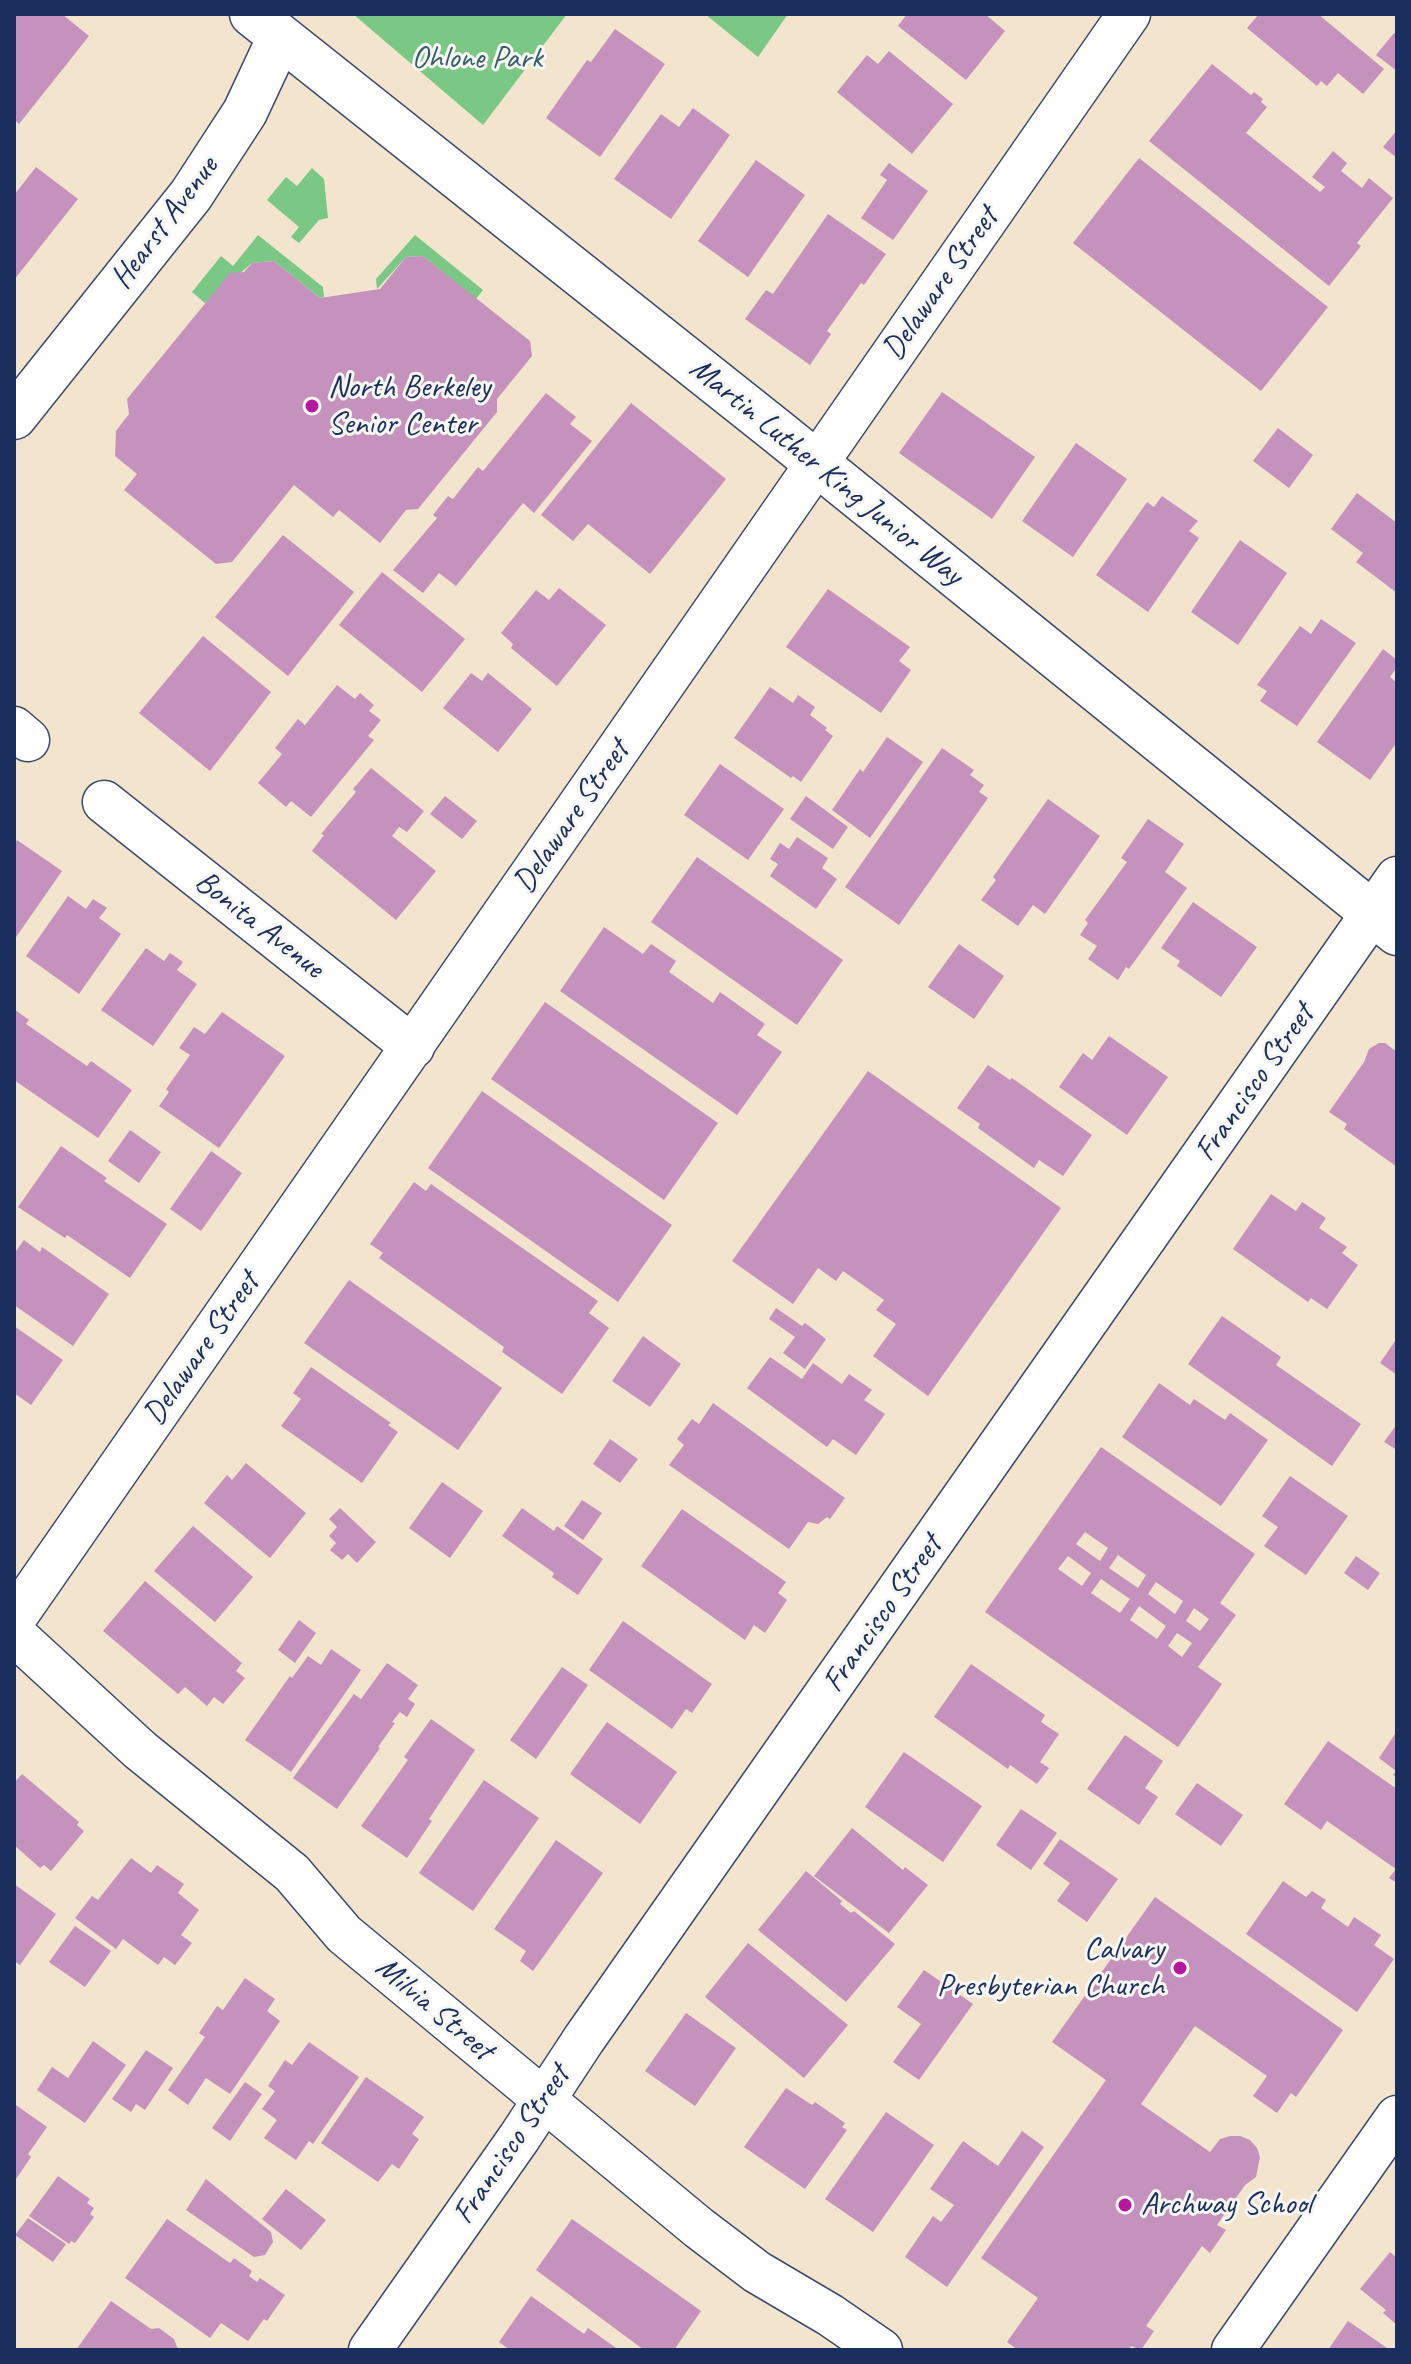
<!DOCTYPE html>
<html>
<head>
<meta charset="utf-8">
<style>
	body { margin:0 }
	#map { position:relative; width:1411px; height:2364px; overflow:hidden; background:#f3e4ce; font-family:Caveat,sans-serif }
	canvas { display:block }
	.frame { position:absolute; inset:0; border:16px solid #1b2f5e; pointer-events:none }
</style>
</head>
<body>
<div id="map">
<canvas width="1411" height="2364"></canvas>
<div class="frame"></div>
</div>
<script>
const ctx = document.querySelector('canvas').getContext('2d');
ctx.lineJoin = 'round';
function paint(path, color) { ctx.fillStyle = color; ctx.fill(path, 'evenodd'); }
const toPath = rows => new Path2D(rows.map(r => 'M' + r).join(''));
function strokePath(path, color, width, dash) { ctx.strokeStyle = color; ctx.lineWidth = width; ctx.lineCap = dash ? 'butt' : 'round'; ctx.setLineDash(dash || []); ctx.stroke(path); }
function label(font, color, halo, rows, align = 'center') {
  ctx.font = font + ' Caveat,sans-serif'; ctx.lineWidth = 6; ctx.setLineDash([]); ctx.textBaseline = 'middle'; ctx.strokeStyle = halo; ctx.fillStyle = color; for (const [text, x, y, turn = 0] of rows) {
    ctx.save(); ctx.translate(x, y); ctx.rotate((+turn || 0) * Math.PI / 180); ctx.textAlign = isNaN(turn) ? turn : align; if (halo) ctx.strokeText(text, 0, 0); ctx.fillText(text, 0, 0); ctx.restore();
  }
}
const green = toPath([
	[353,14,567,14,483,125],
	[705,14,788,14,758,57],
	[312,168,324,179,328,218,319,220,299,243,291,237,299,227,267,200,286,177,297,186],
	[258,235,323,287,324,297,320,298,274,261,252,263,205,303,192,292,221,256,233,266],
	[415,235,483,290,476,299,423,256,406,257,377,289,376,279]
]);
const building = toPath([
	[14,14,62,14,89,36,19,124,14,119],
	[907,14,985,14,1005,31,966,80,898,26],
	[1259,14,1318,14,1384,69,1363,94,1338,73,1327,86,1321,81,1317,86,1247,28],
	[615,29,665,64,600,157,546,118,587,60,591,62],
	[1394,33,1397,35,1397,71,1376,55],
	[889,51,953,104,912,154,837,92,867,55,878,64],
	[1212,64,1251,95,1254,92,1263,99,1261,102,1267,107,1246,133,1320,192,1325,187,1312,177,1333,151,1347,163,1341,171,1362,188,1369,178,1393,198,1357,243,1361,246,1329,286,1149,141],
	[693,108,730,135,671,219,614,179,661,114,679,127],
	[1397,130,1397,158,1383,147],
	[1139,158,1328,307,1261,391,1073,243],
	[756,160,805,195,748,277,698,241],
	[889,163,928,191,893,240,861,218,887,180,880,175],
	[36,167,78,199,14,280,14,195],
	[828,214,886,254,864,285,861,283,827,331,831,334,810,365,745,319,766,290,773,294],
	[423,256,530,341,532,356,497,399,497,412,418,509,406,510,380,543,339,510,333,517,294,485,232,562,216,564,124,490,137,474,115,456,116,431,129,414,127,399,230,273,244,272,252,263,274,261,320,298,380,289,406,257],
	[942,392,1035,457,992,519,899,453],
	[546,393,576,417,570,424,592,441,534,513,523,503,456,586,439,573,423,593,393,570,437,518,433,515,448,496,453,499,478,467,483,471],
	[631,403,726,479,650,574,588,524,573,541,541,515],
	[1278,428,1313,455,1289,488,1253,461],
	[1076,443,1127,479,1073,557,1022,521],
	[1357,493,1397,523,1397,593,1356,562,1363,553,1331,529],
	[1162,496,1198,521,1189,531,1199,538,1148,612,1096,575,1147,502,1154,507],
	[283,535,354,592,288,676,215,617],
	[1240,540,1287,573,1238,645,1191,612],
	[382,572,465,639,422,692,339,625],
	[559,588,606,625,557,686,511,648,513,644,501,633,536,590,549,600],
	[828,589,910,647,899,661,911,670,881,713,786,647],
	[1321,619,1356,643,1297,726,1260,701,1267,691,1257,685,1300,626,1311,634],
	[203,636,271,692,210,771,139,713],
	[1383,649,1397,660,1397,667,1390,677,1397,683,1397,742,1370,780,1317,742],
	[471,673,482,681,488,673,532,709,498,752,443,708],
	[337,685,355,699,360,693,374,705,369,711,381,720,368,736,374,740,311,817,291,801,286,807,258,783,282,754,275,748,298,719,305,725],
	[770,687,793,703,798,695,815,707,810,715,827,728,825,730,833,736,801,782,793,776,791,778,734,738],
	[887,737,923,762,870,838,832,810,860,769,863,772],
	[942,748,974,770,970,775,984,785,979,792,988,798,899,925,845,887],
	[720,764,784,809,748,860,684,815],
	[371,768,424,811,407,832,399,827,392,836,436,871,396,920,312,851,324,835,321,834,356,792,353,789],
	[445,796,477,821,462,839,430,814],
	[806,796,848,827,833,849,790,819],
	[1048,799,1100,836,1045,914,1033,905,1018,926,981,900,996,880,993,877],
	[1148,819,1184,844,1165,872,1187,888,1129,969,1126,967,1118,980,1088,959,1097,946,1080,935,1088,923,1085,920,1127,862,1121,858],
	[797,837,828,858,822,868,837,879,816,909,770,876,778,864,770,859,780,843,789,849],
	[17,840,62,871,14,940,14,845],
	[697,857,843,960,797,1025,651,922],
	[68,896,86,909,93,899,107,908,99,918,121,934,79,994,26,956],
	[1193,902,1257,947,1221,997,1177,966,1180,961,1161,948],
	[604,927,643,954,651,944,676,961,669,972,713,1003,720,992,765,1024,757,1035,782,1052,737,1115,560,991],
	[959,944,1004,976,974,1019,928,987],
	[146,948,164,961,170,953,183,962,177,970,197,984,153,1046,101,1010],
	[545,1002,718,1123,664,1200,491,1079],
	[14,1009,29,1020,26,1024,87,1066,91,1061,132,1090,98,1138,14,1080],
	[222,1012,285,1056,219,1148,159,1106,169,1092,166,1089,190,1055,179,1048,194,1027,205,1034],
	[1109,1036,1168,1077,1127,1135,1059,1087,1083,1053,1092,1060],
	[1379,1043,1385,1043,1397,1052,1397,1167,1344,1129,1347,1124,1329,1112,1364,1062,1369,1049],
	[988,1065,1010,1080,1012,1078,1092,1135,1063,1176,1039,1160,1034,1168,978,1128,980,1124,957,1108],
	[868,1071,1061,1208,928,1396,873,1356,896,1324,876,1310,884,1300,843,1271,836,1281,818,1268,793,1304,732,1261],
	[482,1091,672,1225,618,1302,428,1168],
	[130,1130,161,1152,139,1183,108,1161],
	[61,1146,107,1178,104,1181,167,1224,130,1278,67,1235,65,1238,18,1207],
	[211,1151,242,1173,201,1231,170,1209],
	[414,1182,426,1191,431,1184,598,1301,589,1313,609,1328,562,1394,502,1352,504,1347,379,1258,383,1253,370,1244],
	[1271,1194,1296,1211,1302,1202,1326,1218,1319,1228,1347,1247,1342,1253,1358,1265,1327,1309,1311,1298,1308,1302,1233,1249],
	[24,1240,40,1252,42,1247,109,1294,73,1346,14,1305,14,1254],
	[349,1280,502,1388,458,1450,304,1343],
	[776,1308,802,1326,805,1323,826,1339,805,1369,783,1353,795,1337,769,1319],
	[1222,1316,1281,1357,1276,1365,1361,1424,1332,1466,1188,1364],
	[14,1326,63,1360,31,1405,14,1393],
	[643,1336,681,1364,650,1407,612,1381],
	[1397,1338,1397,1375,1380,1363],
	[770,1357,802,1379,813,1363,842,1384,849,1374,872,1390,864,1400,885,1414,856,1455,833,1439,827,1447,747,1388],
	[311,1367,391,1423,388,1425,398,1432,362,1483,281,1426,301,1399,293,1393],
	[1159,1383,1190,1405,1194,1399,1225,1420,1230,1413,1268,1440,1221,1506,1122,1437],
	[713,1403,845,1498,830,1519,827,1517,818,1524,808,1522,789,1549,669,1465,684,1445,677,1439,692,1419,699,1424],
	[1397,1424,1397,1450,1384,1442],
	[610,1439,638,1459,620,1483,593,1464],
	[1101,1447,1255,1554,1220,1603,1236,1615,1198,1667,1222,1684,1178,1747,985,1612],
	[1085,1532,1108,1548,1100,1561,1076,1544],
	[1118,1555,1146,1575,1138,1588,1109,1568],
	[1068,1556,1091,1573,1082,1586,1058,1569],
	[1101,1579,1130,1599,1120,1613,1091,1593],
	[1156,1582,1183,1601,1175,1614,1148,1594],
	[1139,1606,1166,1626,1157,1639,1130,1620],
	[1194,1608,1209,1619,1200,1631,1186,1621],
	[1177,1633,1192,1643,1182,1657,1168,1646],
	[246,1463,306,1513,270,1558,204,1503,227,1475,232,1480],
	[1290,1476,1348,1516,1306,1575,1264,1546,1278,1527,1262,1516],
	[442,1482,483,1511,450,1558,409,1528],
	[582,1500,602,1513,583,1540,564,1526],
	[340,1508,376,1542,357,1563,348,1554,342,1560,330,1550,336,1543,329,1536,337,1527,329,1519],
	[522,1508,554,1531,557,1526,603,1559,578,1595,552,1577,554,1573,502,1536],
	[682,1509,786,1582,778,1593,787,1600,765,1633,754,1625,745,1640,641,1566],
	[193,1526,253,1577,215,1622,154,1571],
	[1356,1556,1380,1573,1368,1590,1344,1573],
	[145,1581,242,1663,236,1671,245,1678,223,1704,214,1697,207,1706,185,1687,178,1694,103,1631],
	[299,1620,316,1633,295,1663,278,1650],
	[623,1621,712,1684,692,1713,686,1709,672,1729,589,1670],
	[331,1649,361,1670,291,1772,245,1740,290,1676,292,1678,308,1656,321,1665],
	[387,1663,418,1685,408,1699,415,1704,407,1717,400,1712,392,1722,395,1723,378,1747,380,1748,337,1809,293,1778,354,1694,361,1699],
	[971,1664,1045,1715,1041,1722,1059,1734,1040,1762,1049,1768,1037,1784,1010,1765,1008,1769,934,1717],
	[562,1667,588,1685,536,1759,510,1740],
	[431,1719,475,1750,429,1819,432,1821,407,1858,361,1826,408,1760,404,1757],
	[607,1722,677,1772,640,1824,570,1774],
	[1397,1731,1397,1777,1393,1775,1396,1771,1379,1758],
	[1125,1735,1163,1761,1145,1788,1158,1797,1139,1825,1087,1789],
	[1328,1741,1397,1789,1397,1883,1389,1878,1396,1869,1327,1821,1321,1830,1284,1804],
	[904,1752,982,1806,943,1862,865,1807],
	[22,1774,79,1822,77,1825,84,1831,51,1871,44,1865,40,1868,14,1845,14,1783],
	[484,1780,539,1818,473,1911,419,1873],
	[1197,1783,1243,1815,1221,1846,1175,1814],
	[1021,1809,1057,1833,1031,1870,996,1845],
	[852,1828,903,1870,905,1867,928,1885,889,1933,814,1876],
	[1060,1839,1118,1879,1087,1922,1057,1901,1070,1883,1043,1864],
	[556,1840,603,1873,533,1971,520,1961,526,1951,494,1929],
	[131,1858,151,1873,157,1865,184,1884,178,1893,199,1910,181,1935,192,1943,175,1965,164,1957,158,1965,123,1939,116,1949,75,1918,92,1896,98,1900],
	[806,1871,842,1901,840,1904,851,1913,854,1911,895,1944,846,2002,758,1930],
	[1283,1881,1306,1897,1312,1891,1326,1900,1321,1908,1348,1927,1354,1917,1381,1935,1374,1945,1394,1959,1357,2012,1246,1934],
	[14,1884,56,1914,20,1965,14,1961],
	[1155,1897,1343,2030,1296,2097,1291,2093,1277,2113,1253,2096,1267,2076,1195,2026,1141,2104,1210,2152,1220,2139,1230,2136,1240,2136,1250,2140,1257,2148,1260,2157,1256,2177,1245,2185,1217,2225,1226,2230,1210,2253,1202,2246,1146,2326,1154,2331,1141,2350,1131,2346,1129,2350,1018,2350,1007,2342,1038,2298,981,2258,1106,2080,1052,2042],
	[75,1926,111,1951,85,1987,49,1962],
	[748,1943,848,2025,804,2078,705,1997],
	[924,1970,973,2004,919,2080,893,2062,921,2024,897,2007],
	[245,1978,275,1999,267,2011,280,2021,230,2094,206,2078,188,2105,168,2090,205,2037,199,2033,217,2006,223,2010],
	[686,2013,736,2048,695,2106,645,2071],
	[93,2041,126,2065,85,2123,37,2090,52,2067,68,2078],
	[309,2042,359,2077,313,2144,309,2141,296,2160,264,2138,277,2120,262,2109,275,2091,268,2086,285,2060,292,2065],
	[146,2050,173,2068,145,2110,136,2104,131,2112,112,2099],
	[366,2077,424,2117,412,2134,419,2139,399,2169,392,2164,378,2182,321,2143],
	[245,2082,262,2094,230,2141,212,2128],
	[786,2088,812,2105,815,2102,845,2123,842,2127,847,2130,805,2189,744,2147],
	[16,2105,47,2127,28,2154,31,2157,14,2182,14,2108],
	[886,2112,934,2145,873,2232,825,2199],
	[1022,2131,1044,2147,947,2287,905,2257,933,2216,941,2222,954,2205,930,2189,963,2141,998,2166],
	[58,2176,90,2199,87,2203,94,2208,90,2214,94,2217,75,2243,71,2241,69,2244,29,2216],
	[206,2179,271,2232,273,2242,265,2255,254,2257,186,2210],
	[286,2189,326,2220,301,2250,262,2219],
	[28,2218,66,2244,53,2262,15,2235],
	[167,2219,230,2263,234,2258,252,2271,249,2276,257,2282,260,2278,285,2295,267,2321,264,2319,248,2341,221,2323,210,2338,125,2278],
	[572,2219,701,2311,674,2350,644,2350,536,2270],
	[1390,2252,1397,2258,1397,2325,1383,2313,1386,2310,1360,2289],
	[531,2296,584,2334,588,2328,619,2350,510,2350,499,2342],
	[111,2301,151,2329,159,2328,174,2339,177,2347,181,2350,76,2350],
	[1348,2321,1390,2350,1328,2350]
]);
const street = toPath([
	[14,728,28,740],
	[104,802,413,1047],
	[14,1619,1129,14],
	[14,1634,140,1750,292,1873,344,1934,699,2228,757,2272,830,2315,881,2350],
	[370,2350,519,2138,584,2039,1397,878],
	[1233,2350,1397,2117]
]);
const secondary = toPath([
	[252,14,778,432,1397,933],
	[14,417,191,195,245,112,280,37]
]);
const markers = [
	[312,406,8,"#b5179e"],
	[1180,1968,8,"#b5179e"],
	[1125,2205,8,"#b5179e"]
];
const parkNames = [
	["Ohlone Park",477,59]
];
const streetNames = [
	["Hearst Avenue",165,223,-53],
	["Delaware Street",941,284,-55],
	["Martin Luther King Junior Way",826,472,39],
	["Delaware Street",572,817,-55],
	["Bonita Avenue",259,925,38],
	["Francisco Street",1255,1083,-55],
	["Delaware Street",202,1349,-55],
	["Francisco Street",883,1614,-55],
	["Milvia Street",434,2009,40],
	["Francisco Street",512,2145,-56]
];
const poiNames = [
	["North Berkeley",328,388],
	["Senior Center",328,425],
	["Calvary",1164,1950,"right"],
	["Presbyterian Church",1164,1987,"right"],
	["Archway School",1141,2205]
];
paint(green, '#7bc886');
paint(building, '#c492bc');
strokePath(street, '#3b4a6f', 45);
strokePath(secondary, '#3b4a6f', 47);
strokePath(street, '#fff', 42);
strokePath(secondary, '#fff', 44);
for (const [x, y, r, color] of markers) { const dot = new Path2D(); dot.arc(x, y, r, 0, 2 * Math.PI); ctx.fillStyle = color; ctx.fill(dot); strokePath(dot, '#f6f6f2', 3); }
label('32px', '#385d6a', '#f6f6f2', parkNames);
label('32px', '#1b2f5e', '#f6f6f2', streetNames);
label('32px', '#1b2f5e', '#f6f6f2', poiNames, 'left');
</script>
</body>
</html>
